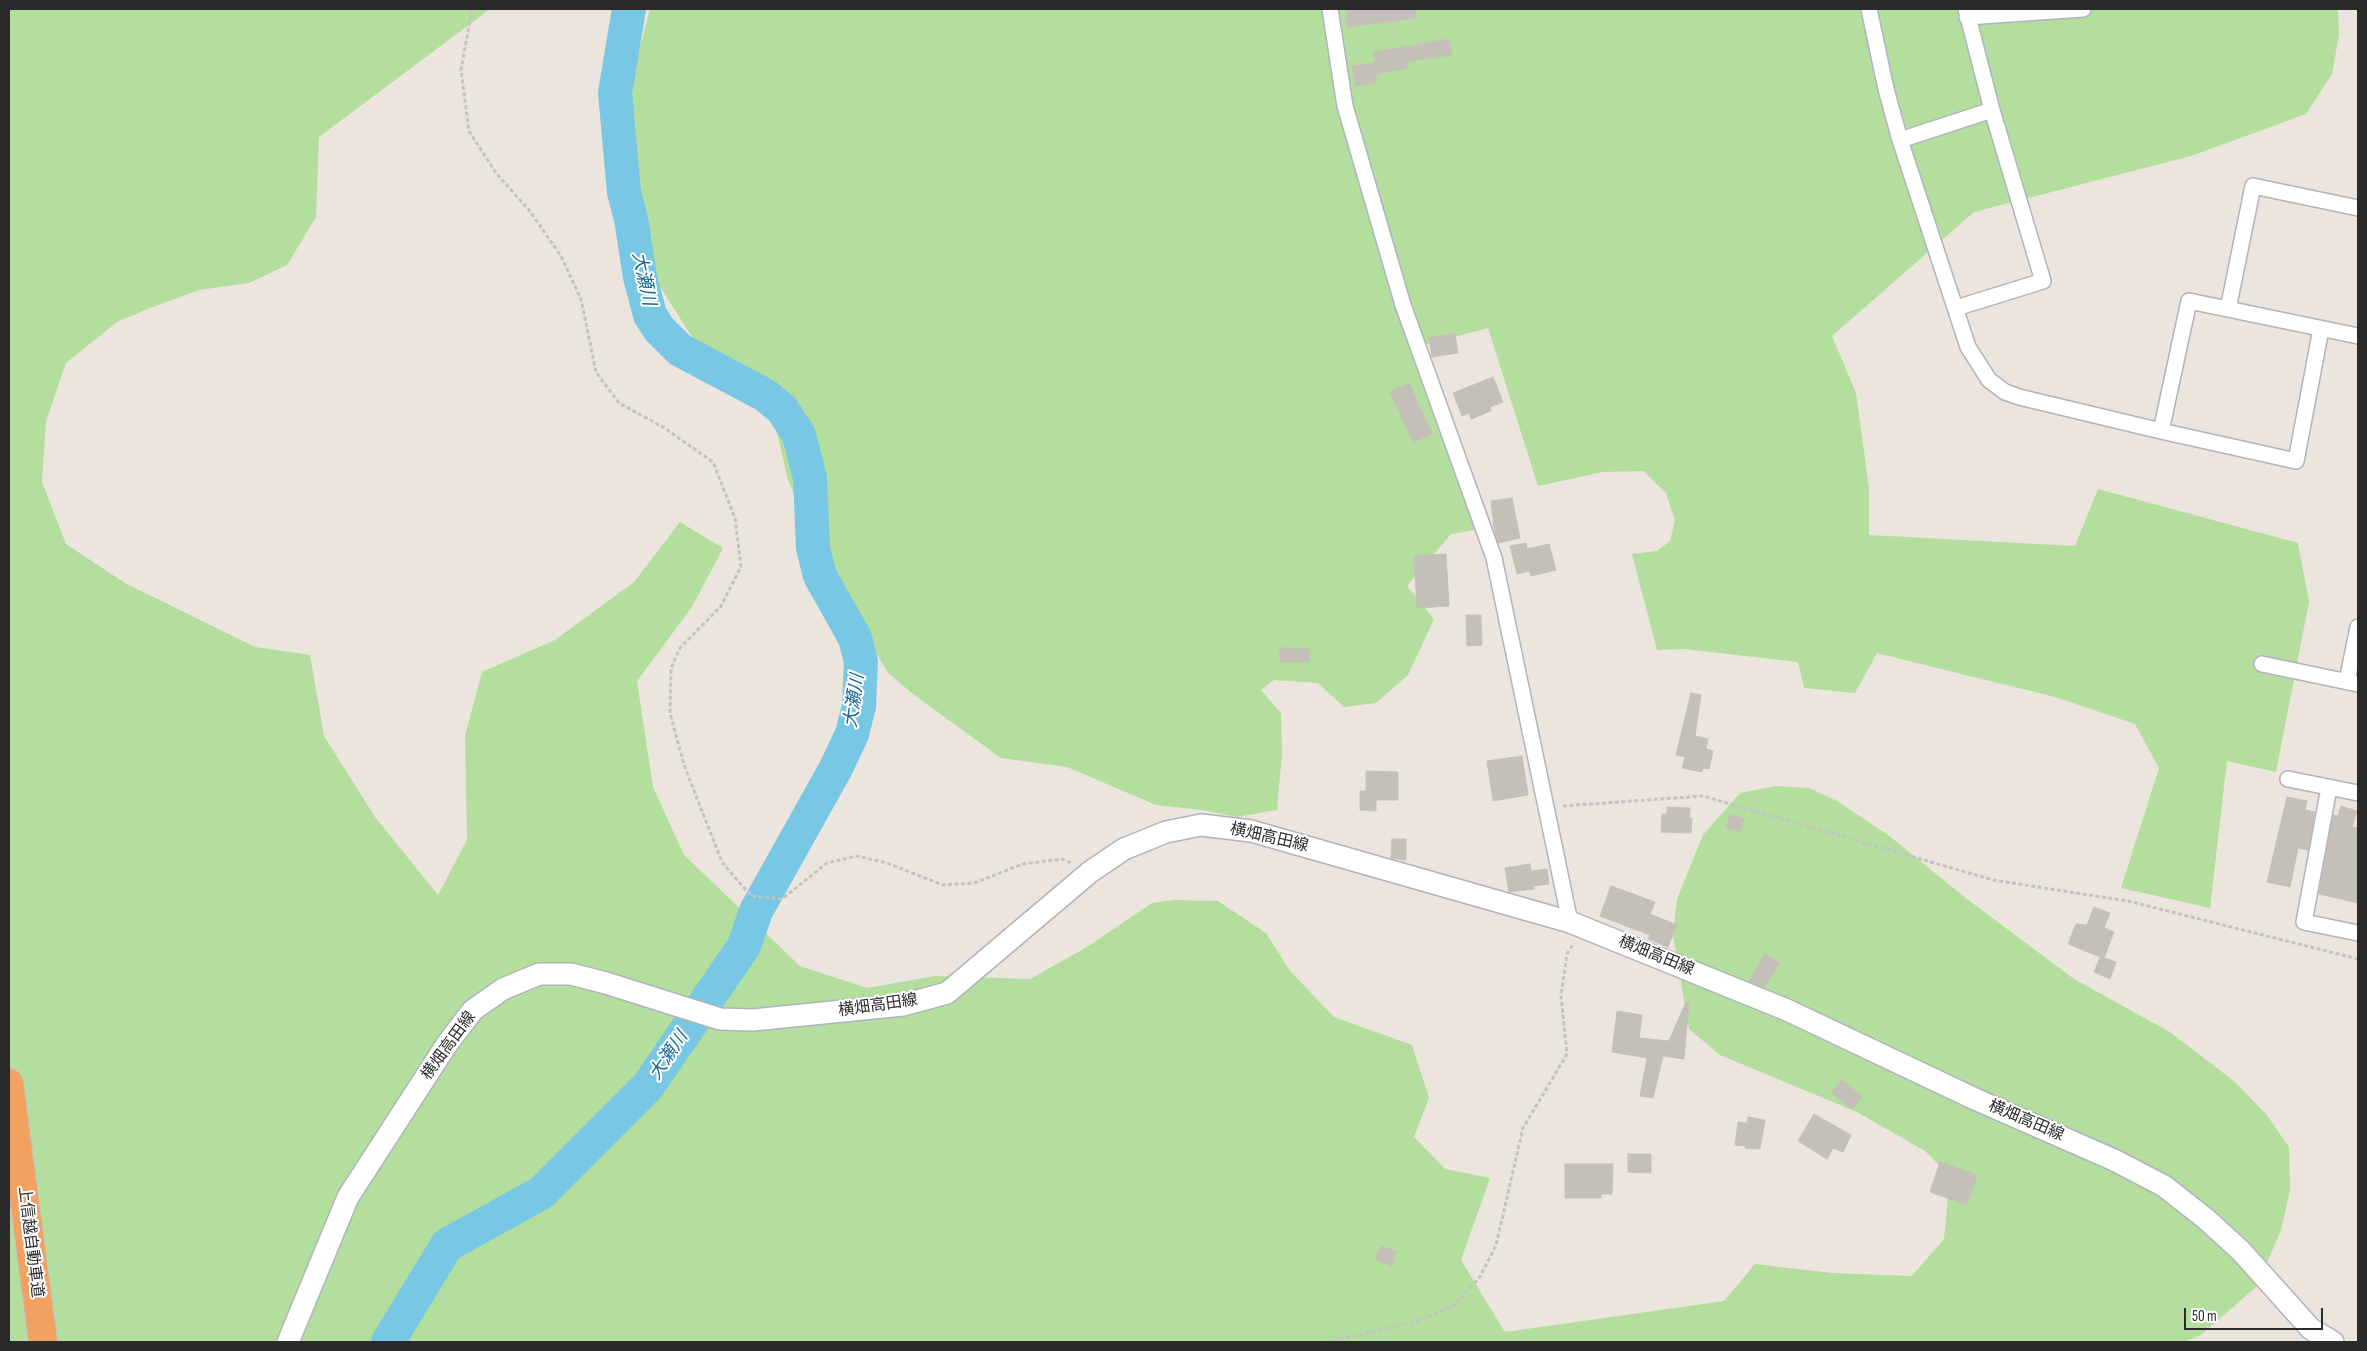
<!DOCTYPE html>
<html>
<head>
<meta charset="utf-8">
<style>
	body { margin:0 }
	#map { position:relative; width:2367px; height:1351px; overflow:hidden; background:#ebe5dd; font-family:"Sofia Sans Condensed",sans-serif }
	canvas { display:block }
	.frame { position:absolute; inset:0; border:10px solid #2a2a2a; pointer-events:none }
	.scale { position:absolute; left:2184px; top:1308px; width:139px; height:22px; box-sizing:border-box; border:2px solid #2a2a2a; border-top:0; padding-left:6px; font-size:15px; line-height:18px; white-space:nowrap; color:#2a2a2a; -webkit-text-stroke:4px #fff; paint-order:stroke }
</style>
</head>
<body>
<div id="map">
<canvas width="2367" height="1351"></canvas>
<div class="frame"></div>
<div class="scale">50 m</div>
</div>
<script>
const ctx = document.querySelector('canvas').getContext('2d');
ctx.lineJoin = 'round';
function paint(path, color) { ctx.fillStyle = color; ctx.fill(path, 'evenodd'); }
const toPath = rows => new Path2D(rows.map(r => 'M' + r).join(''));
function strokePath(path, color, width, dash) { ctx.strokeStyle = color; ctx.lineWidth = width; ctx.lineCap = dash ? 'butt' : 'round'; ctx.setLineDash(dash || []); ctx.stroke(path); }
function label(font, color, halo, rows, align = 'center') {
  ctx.font = font + ' "Sofia Sans Condensed","Noto Sans JP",sans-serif'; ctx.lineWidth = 4; ctx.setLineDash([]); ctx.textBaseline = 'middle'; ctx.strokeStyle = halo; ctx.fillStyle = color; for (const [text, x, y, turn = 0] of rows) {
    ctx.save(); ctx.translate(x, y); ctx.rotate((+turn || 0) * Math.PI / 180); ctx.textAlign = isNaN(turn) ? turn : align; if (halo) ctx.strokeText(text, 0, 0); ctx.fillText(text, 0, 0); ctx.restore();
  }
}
const green = toPath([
	[9,9,490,9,319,137,316,217,287,265,249,283,199,290,150,308,117,322,66,363,46,421,42,482,66,544,125,583,255,647,310,655,324,736,375,817,438,895,467,840,465,736,482,672,555,640,634,582,680,522,723,548,692,607,637,681,653,787,684,855,800,966,867,988,935,976,1030,979,1087,947,1152,903,1174,900,1218,901,1266,933,1290,971,1334,1017,1412,1045,1429,1098,1414,1137,1445,1169,1490,1178,1461,1260,1505,1332,1724,1301,1755,1264,1832,1273,1912,1276,1944,1239,1948,1197,1947,1173,1925,1151,1857,1112,1720,1055,1689,1029,1673,935,1677,899,1703,835,1740,793,1776,786,1809,788,1837,801,1888,835,1967,899,2074,979,2170,1032,2235,1082,2266,1114,2289,1147,2290,1191,2281,1230,2257,1286,2201,1335,2184,1342,9,1342],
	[650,9,2338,9,2339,35,2332,74,2306,114,2191,156,1974,212,1832,336,1856,393,1869,488,1869,535,2075,546,2098,489,2298,543,2309,602,2276,772,2227,761,2210,908,2121,888,2159,768,2135,724,2055,697,1877,653,1855,693,1804,688,1798,662,1684,649,1657,650,1632,554,1657,551,1670,541,1675,520,1666,493,1643,471,1603,472,1538,486,1488,328,1421,346,1479,529,1451,534,1407,586,1434,619,1408,675,1376,703,1344,707,1318,683,1274,680,1261,690,1281,713,1282,754,1277,810,1237,817,1203,810,1156,805,1067,767,1001,758,913,694,888,673,824,564,788,480,766,384,694,340,654,277,641,208,626,101]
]);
const river = toPath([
	[388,1342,447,1245,541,1193,648,1086,744,946,756,911,836,768,852,734,859,706,861,662,855,638,820,576,813,548,810,478,799,435,782,409,765,395,680,350,659,329,650,315,640,277,631,219,624,192,615,93,629,9]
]);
const building = toPath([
	[1347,9,1415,9,1416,18,1347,27,1347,9],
	[1449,39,1452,55,1406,62,1407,68,1377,74,1373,52,1449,39],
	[1374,63,1377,82,1356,86,1352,66,1374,63],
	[1455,333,1458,353,1432,357,1429,338,1455,333],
	[1493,377,1503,402,1490,407,1491,411,1471,419,1469,413,1462,416,1453,393,1493,377],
	[1409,383,1432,434,1413,442,1390,392,1409,383],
	[1512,498,1520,538,1498,543,1494,528,1491,501,1512,498],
	[1526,543,1527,549,1549,544,1556,570,1531,576,1529,571,1517,574,1510,546,1526,543],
	[1446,554,1449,606,1417,608,1414,556,1446,554],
	[1466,615,1481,615,1482,645,1467,646,1466,615],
	[1280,648,1309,648,1309,662,1280,662,1280,648],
	[1691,693,1701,695,1695,736,1708,739,1706,749,1713,751,1709,769,1703,768,1702,772,1682,768,1685,757,1676,755,1691,693],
	[1522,756,1528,795,1493,801,1487,761,1522,756],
	[1366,771,1398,772,1398,800,1376,800,1376,811,1360,810,1360,791,1366,791,1366,771],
	[2287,797,2307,801,2305,810,2315,812,2308,850,2298,848,2290,887,2267,882,2287,797],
	[2341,806,2357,811,2352,827,2358,828,2358,903,2319,894,2333,815,2338,816,2341,806],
	[1667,807,1690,808,1689,818,1692,818,1691,833,1661,832,1662,814,1667,814,1667,807],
	[1730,814,1744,819,1740,832,1726,828,1730,814],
	[1392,839,1406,839,1406,860,1391,858,1392,839],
	[1530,864,1531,871,1547,869,1549,884,1533,886,1534,889,1509,892,1505,868,1530,864],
	[1611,886,1655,902,1650,914,1677,925,1668,947,1648,939,1650,935,1600,916,1611,886],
	[2094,907,2110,913,2104,928,2114,932,2104,958,2116,962,2110,979,2094,972,2100,957,2068,944,2076,924,2087,925,2094,907],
	[1765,954,1780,963,1764,987,1749,981,1765,954],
	[1686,1002,1689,1003,1684,1059,1663,1056,1653,1098,1640,1096,1647,1058,1612,1052,1617,1011,1642,1015,1639,1038,1669,1041,1686,1002],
	[1842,1080,1862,1096,1852,1109,1831,1093,1842,1080],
	[1814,1114,1851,1135,1843,1152,1833,1148,1827,1159,1798,1141,1814,1114],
	[1748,1117,1765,1120,1760,1149,1745,1148,1746,1146,1735,1145,1738,1122,1747,1123,1748,1117],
	[1628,1154,1651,1154,1651,1173,1628,1172,1628,1154],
	[1940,1162,1977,1175,1967,1205,1930,1192,1940,1162],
	[1565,1164,1613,1164,1612,1194,1601,1194,1601,1198,1565,1198,1565,1164],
	[1381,1246,1396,1251,1392,1266,1375,1260,1381,1246]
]);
const path = toPath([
	[472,9,461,70,469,131,496,173,529,210,561,256,581,299,596,372,619,403,663,427,713,462,735,518,741,567,721,606,680,648,671,668,670,713,684,765,722,862,751,896,782,899,827,863,857,856,887,863,943,885,974,883,1023,864,1062,859,1071,863],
	[1563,806,1703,796,1993,880,2128,901,2358,959],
	[1327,1342,1416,1322,1453,1306,1480,1277,1496,1245,1523,1128,1567,1054,1561,996,1567,954,1574,943]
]);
const minor = toPath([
	[1330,9,1345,106,1403,305,1494,558,1570,922],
	[1869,9,1886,89,1900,140,1968,347,1989,380,2005,392,2019,397,2161,431,2189,301,2358,336],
	[1967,17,2083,9],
	[1900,140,1992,110,1966,9],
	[1956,308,2043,281,1992,110],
	[2228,309,2253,186,2358,208],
	[2161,431,2296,461,2321,329],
	[2262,664,2358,684],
	[2347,681,2358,627],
	[2288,779,2358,793],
	[2329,788,2304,922,2358,933]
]);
const secondary = toPath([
	[288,1342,348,1197,447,1044,473,1010,503,989,539,974,571,974,606,983,720,1019,753,1020,903,1005,947,993,1090,872,1124,849,1166,832,1201,825,1251,831,1570,922,1787,1010,1975,1099,2114,1160,2164,1186,2206,1219,2241,1251,2311,1329,2333,1342]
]);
const motorway = toPath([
	[9,1083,43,1342]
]);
const streetNames = [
	["横畑高田線",1269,838,13],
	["横畑高田線",1656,956,22],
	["横畑高田線",878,1006,-8],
	["横畑高田線",449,1046,-54],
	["横畑高田線",2026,1121,23],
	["上信越自動車道",30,1242,83]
];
const waterNames = [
	["大瀬川",643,279,78],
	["大瀬川",855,701,-82],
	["大瀬川",669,1056,-56]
];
paint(green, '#b3de9d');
strokePath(river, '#78c7e5', 34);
paint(building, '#c4bfb8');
strokePath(building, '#c6c1b7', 1);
strokePath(minor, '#b0b3bd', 18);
strokePath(secondary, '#b0b3bd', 24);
strokePath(motorway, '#c3c3c3', 30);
strokePath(path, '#c3c3c3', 3, [4, 2.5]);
strokePath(minor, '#fff', 15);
strokePath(secondary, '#fff', 21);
strokePath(motorway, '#f2a161', 28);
label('16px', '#2a2a2a', '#fff', streetNames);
label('italic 18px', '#176691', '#fff', waterNames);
</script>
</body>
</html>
